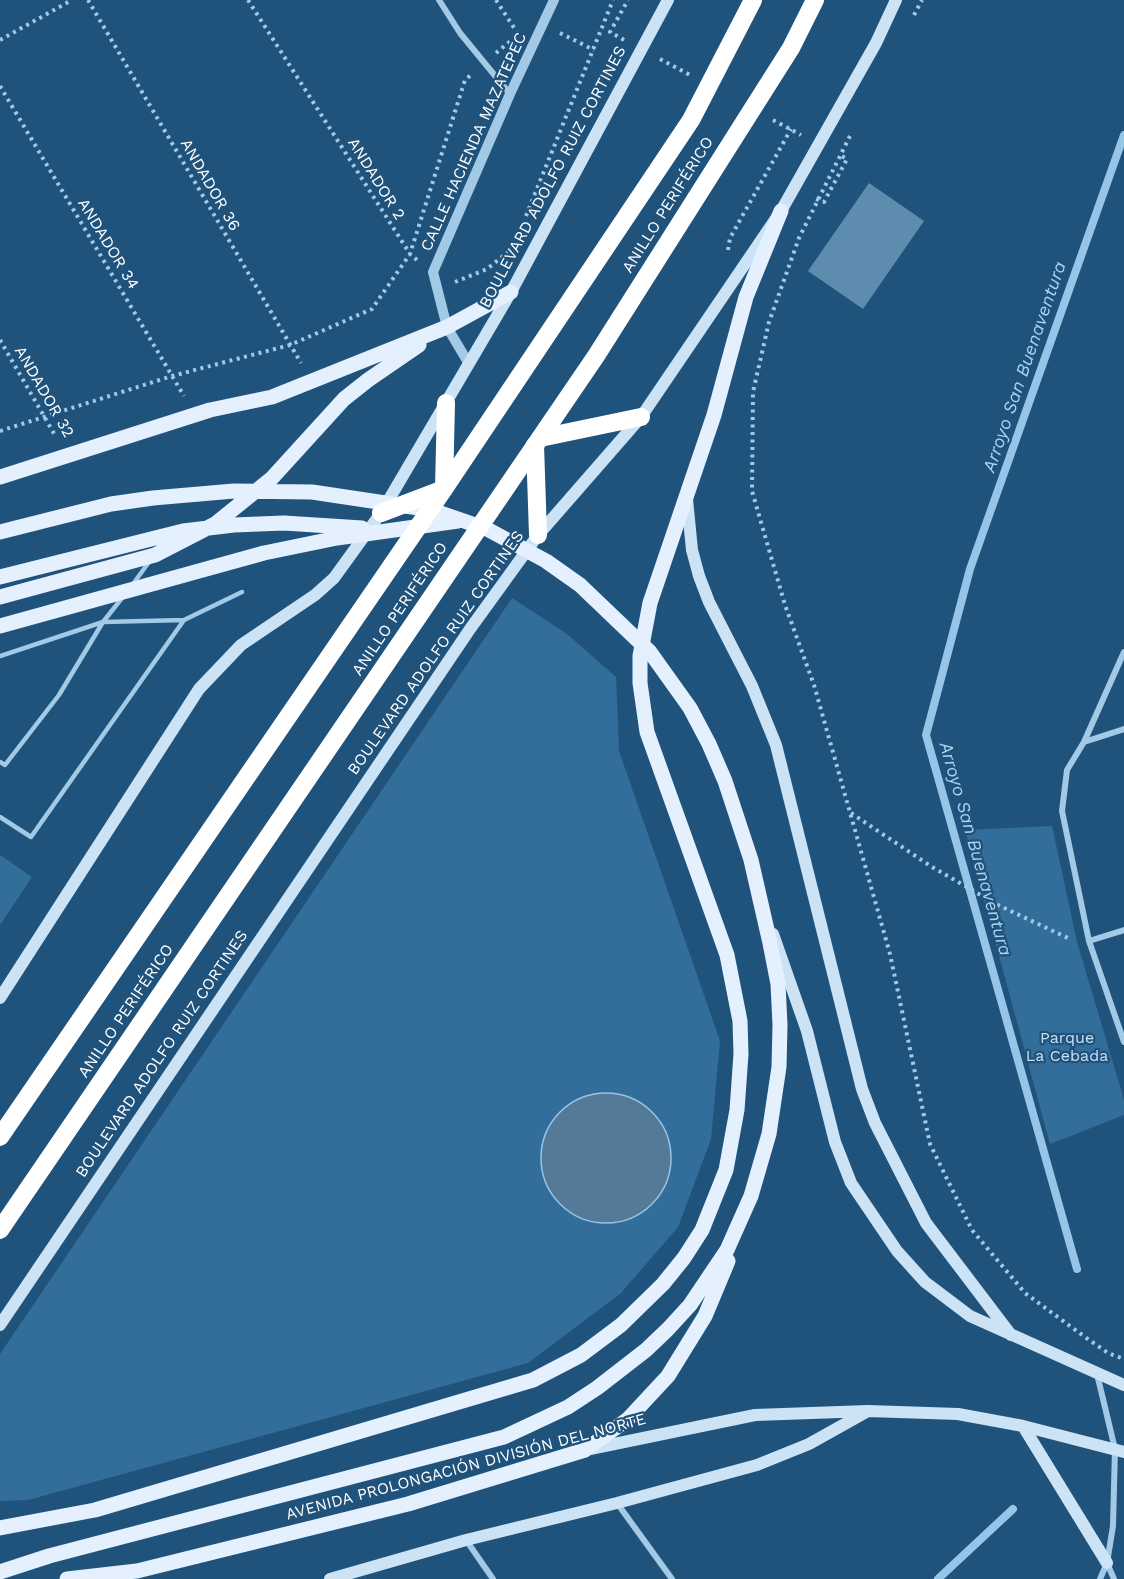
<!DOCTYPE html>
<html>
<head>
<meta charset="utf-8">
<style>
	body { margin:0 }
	canvas { display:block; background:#20537c }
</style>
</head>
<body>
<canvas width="1124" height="1579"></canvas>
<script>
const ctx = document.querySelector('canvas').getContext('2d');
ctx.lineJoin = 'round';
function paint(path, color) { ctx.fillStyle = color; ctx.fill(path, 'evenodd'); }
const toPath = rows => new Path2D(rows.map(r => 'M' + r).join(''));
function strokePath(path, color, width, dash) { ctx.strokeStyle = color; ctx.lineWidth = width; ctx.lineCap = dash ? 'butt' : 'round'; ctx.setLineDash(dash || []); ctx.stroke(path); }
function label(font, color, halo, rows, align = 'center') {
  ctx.font = font + ' "Work Sans",sans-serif'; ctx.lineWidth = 4.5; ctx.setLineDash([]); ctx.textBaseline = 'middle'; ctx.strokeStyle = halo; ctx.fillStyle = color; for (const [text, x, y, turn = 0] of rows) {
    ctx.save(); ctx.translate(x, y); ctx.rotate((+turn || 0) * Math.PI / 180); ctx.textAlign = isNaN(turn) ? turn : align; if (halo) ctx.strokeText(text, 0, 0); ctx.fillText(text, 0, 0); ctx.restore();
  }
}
const green = toPath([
	[512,598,567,634,616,677,619,751,720,1041,711,1139,678,1227,621,1293,528,1363,28,1500,0,1501,0,1354],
	[1052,826,1077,942,1124,1100,1124,1115,1050,1144,965,830],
	[0,855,32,877,0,925]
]);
const water = toPath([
	'541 1158a65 65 0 1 1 130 0a65 65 0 1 1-130 0Z'
]);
const stream = toPath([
	[1077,1269,926,735,970,569,1124,135],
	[938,1579,1013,1509]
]);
const building = toPath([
	[869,183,924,221,863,309,808,271]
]);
const path = toPath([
	[88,0,301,363],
	[248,0,410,254,418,261],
	[496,0,518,34],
	[914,15,922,0],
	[560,33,594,50],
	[0,40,72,0],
	[624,40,610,32,628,0],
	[496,53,513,39],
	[660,59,690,75],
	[0,86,184,396],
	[773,120,801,135],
	[850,136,799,238,769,322,753,392,752,491,785,605,814,685,890,954,930,1144,972,1230,1025,1293,1085,1337,1108,1353,1124,1359],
	[816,199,824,202,847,159,840,155],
	[526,216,613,0],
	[728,250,730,238,791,129],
	[455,282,487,269,508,252],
	[0,340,56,437],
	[0,431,172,376,290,345,372,309,410,254,465,80,472,74],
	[851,813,932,867,998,905,1070,939]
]);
const service = toPath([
	[133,584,149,562],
	[0,656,103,622,184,620],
	[0,762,5,765,59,695,103,622,122,598],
	[0,817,31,837,184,620,242,592]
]);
const minor = toPath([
	[439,0,460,33,510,94],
	[1124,652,1084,742,1067,770,1062,811,1089,941,1124,1042],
	[1084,742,1124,729],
	[1089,941,1124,930],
	[1097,1374,1115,1449,1113,1526,1107,1563,1100,1579],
	[617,1503,672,1579],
	[466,1540,493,1579],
	[1107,1563,1114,1579]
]);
const tertiary = toPath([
	[469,364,447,327,433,272,510,94,554,0]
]);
const secondary = toPath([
	[687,499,692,550,699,576,709,602,752,686,776,745,862,1089,875,1123,926,1223,1011,1335],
	[773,934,807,1031,835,1142,851,1183,897,1251,925,1282,970,1316,1124,1385],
	[0,998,199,689,241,645,315,595,334,578,381,513,511,292,668,0],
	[0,1325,470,629,538,535,641,417,781,211,876,43,896,0],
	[1023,1426,1107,1563],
	[590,1449,755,1415,868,1411,958,1414,1023,1426,1124,1452],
	[330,1579,466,1540,617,1503,757,1465,809,1444,868,1411]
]);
const primary = toPath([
	[0,477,210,410,272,397,447,327,511,292],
	[0,532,111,504,153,498,234,491,312,492,432,510,487,529,546,561,580,585,650,652,690,708,709,744,725,781,751,860,770,943,778,984,780,1025,779,1067,769,1134,751,1196,727,1250,690,1305,668,1329,646,1350,597,1388,568,1407,504,1437,49,1556,0,1572],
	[0,577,183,531,234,525,284,523,362,528],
	[0,597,155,555,215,524,272,478,344,399,368,380,419,345],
	[0,626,264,553,337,538,458,521],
	[0,1528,95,1510,533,1380,581,1355,621,1325,663,1284,684,1258,702,1230,726,1170,737,1110,741,1054,740,1021,727,955,647,732,640,683,640,656,650,603,714,415,746,297,781,211],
	[67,1579,137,1571,408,1504,585,1450,628,1419,668,1376,705,1316,728,1261]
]);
const motorway = toPath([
	[540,438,641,417],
	[535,445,538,535],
	[381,513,444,489,446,403],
	[0,1137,444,489,691,120,753,0],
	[0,1230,596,356,791,48,815,0]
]);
const streetNames = [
	["CALLE HACIENDA MAZATEPEC",474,142,-66],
	["BOULEVARD ADOLFO RUIZ CORTINES",553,177,-62],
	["ANDADOR 2",376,179,58],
	["ANDADOR 36",210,185,60],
	["ANILLO PERIFÉRICO",668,205,-58],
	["ANDADOR 34",108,244,59],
	["ANDADOR 32",44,392,60],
	["ANILLO PERIFÉRICO",400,609,-56],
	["BOULEVARD ADOLFO RUIZ CORTINES",436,653,-55],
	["ANILLO PERIFÉRICO",126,1011,-56],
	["BOULEVARD ADOLFO RUIZ CORTINES",162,1054,-56],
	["AVENIDA PROLONGACIÓN DIVISIÓN DEL NORTE",466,1467,-15]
];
const parkNames = [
	["Parque",1067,1038],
	["La Cebada",1067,1056]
];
const waterNames = [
	["Arroyo San Buenaventura",1025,367,-71],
	["Arroyo San Buenaventura",975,849,74]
];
paint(green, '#336d9a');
paint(water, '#547a98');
strokePath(water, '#96c5e8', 1.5);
strokePath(stream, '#96c5e8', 8);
paint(building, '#5d8caf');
strokePath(path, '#a2c9e6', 4, [3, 4.5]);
strokePath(service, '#a2c9e6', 4.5);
strokePath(minor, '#a2c9e6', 6);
strokePath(tertiary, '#a2c9e6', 10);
strokePath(secondary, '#cce3f5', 12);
strokePath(primary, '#e4f0fd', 15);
strokePath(motorway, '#fff', 18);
label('16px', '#fff', '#20537c', streetNames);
label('16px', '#c6e1f5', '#20537c', parkNames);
label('italic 18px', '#add3ee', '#20537c', waterNames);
</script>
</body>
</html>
